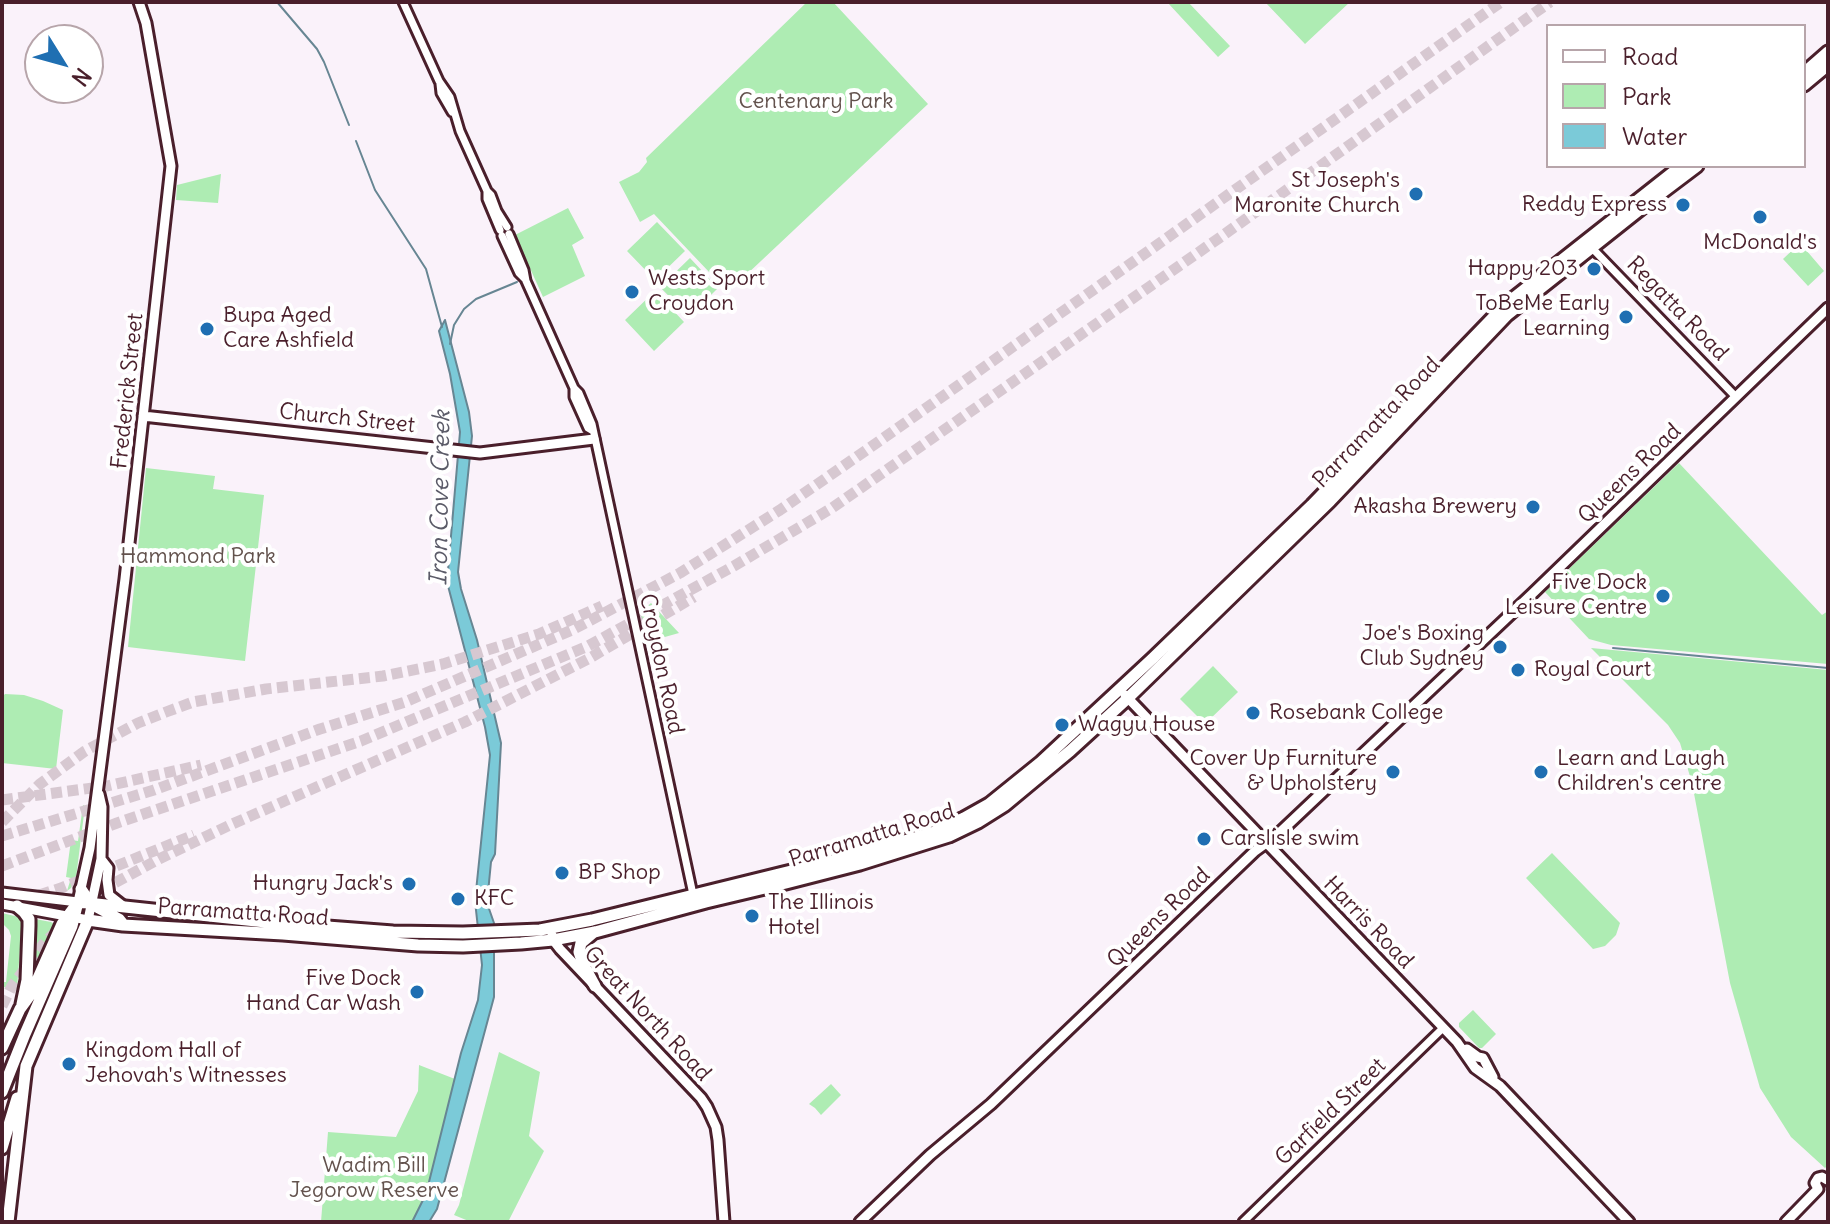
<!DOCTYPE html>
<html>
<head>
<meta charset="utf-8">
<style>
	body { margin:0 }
	#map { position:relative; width:1830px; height:1224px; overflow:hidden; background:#faf2fa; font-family:Delius,sans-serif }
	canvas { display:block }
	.frame { position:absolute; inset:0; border:4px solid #4a1f2b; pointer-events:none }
	.legend { position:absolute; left:1546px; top:24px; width:260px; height:144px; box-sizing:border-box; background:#fff; border:2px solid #b7a5aa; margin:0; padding:10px 14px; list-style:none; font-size:24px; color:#4a1f2b }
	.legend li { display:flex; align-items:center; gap:16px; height:40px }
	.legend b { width:40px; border:2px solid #b7a5aa }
	.north { position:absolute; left:24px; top:24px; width:80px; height:80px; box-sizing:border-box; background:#fff; border:2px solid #b7a5aa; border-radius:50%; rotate:127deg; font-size:22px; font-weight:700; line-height:32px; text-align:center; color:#4a1f2b }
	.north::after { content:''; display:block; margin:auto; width:28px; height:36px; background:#1f6fb2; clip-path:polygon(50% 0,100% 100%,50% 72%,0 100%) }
</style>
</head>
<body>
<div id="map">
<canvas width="1830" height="1224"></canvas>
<div class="frame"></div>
<ul class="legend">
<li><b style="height:10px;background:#fff"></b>Road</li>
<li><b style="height:22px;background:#aeecb3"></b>Park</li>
<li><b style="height:22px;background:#7bcad8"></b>Water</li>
</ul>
<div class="north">N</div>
</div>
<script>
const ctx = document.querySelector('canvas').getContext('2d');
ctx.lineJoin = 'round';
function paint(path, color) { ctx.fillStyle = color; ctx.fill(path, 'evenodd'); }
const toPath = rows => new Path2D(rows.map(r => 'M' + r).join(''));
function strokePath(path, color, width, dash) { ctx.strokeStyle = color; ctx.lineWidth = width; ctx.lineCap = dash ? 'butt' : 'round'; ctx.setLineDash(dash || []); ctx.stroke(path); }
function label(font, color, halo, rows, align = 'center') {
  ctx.font = font + ' Delius,sans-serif'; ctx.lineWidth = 8; ctx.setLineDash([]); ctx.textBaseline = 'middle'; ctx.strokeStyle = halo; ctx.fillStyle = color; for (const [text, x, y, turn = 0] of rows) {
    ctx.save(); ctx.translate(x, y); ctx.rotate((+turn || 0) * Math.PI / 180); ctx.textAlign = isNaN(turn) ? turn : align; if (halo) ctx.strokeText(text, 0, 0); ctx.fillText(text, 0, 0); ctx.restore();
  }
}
const green = toPath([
	[807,2,833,2,928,104,728,292,654,214,640,222,619,182,639,172,647,162,646,158],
	[1167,2,1188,2,1230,46,1218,57],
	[1265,2,1350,2,1305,44],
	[221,174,218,203,176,200,177,185],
	[568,208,584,238,572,245,585,276,543,297,515,235],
	[657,222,685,251,655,280,627,251],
	[1800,243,1824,271,1808,286,1783,259],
	[690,258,718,288,689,317,660,287],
	[655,291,684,322,654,351,625,320],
	[1679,463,1822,615,1828,611,1828,664,1611,645,1589,639,1545,592],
	[146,468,215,476,213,489,264,495,245,661,128,647],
	[651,603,679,633,647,642,640,613],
	[1591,648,1828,670,1828,1165,1825,1168,1791,1137,1760,1088,1730,983,1692,783,1680,743,1668,725],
	[1213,666,1238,692,1205,724,1180,699],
	[5,694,24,695,43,701,63,710,56,769,2,763,2,697],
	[83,805,85,806,76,878,71,888,67,891,71,878,66,877,71,840,78,841],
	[1552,853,1620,923,1616,935,1605,946,1593,949,1526,878],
	[2,913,19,917,22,923,17,988,2,987,2,982,6,982,11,936,9,930,2,923],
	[35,919,51,922,59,927,32,980,30,975],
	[1473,1010,1496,1034,1482,1048,1479,1048,1459,1027,1459,1023],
	[499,1052,540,1072,529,1136,544,1151,508,1222,471,1222,454,1215,459,1205],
	[419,1065,455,1079,426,1195,412,1222,321,1222,328,1132,396,1137,418,1091],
	[831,1084,841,1095,821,1115,815,1108,809,1104]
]);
const water = toPath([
	[445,320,469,412,472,436,458,572,461,589,477,640,501,743,495,854,491,862,487,903,494,923,494,997,437,1209,429,1222,412,1222,426,1194,461,1053,478,1000,482,965,475,901,490,755,485,727,447,582,460,432,450,374,439,331,445,320]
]);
const stream = toPath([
	[277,2,317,49,324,62,349,125],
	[356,141,375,190,426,269,442,327],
	[450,344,454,325,464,309,476,299,517,282],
	[1613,648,1828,668]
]);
const highwayTunnel = toPath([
	[2,800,107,786,201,765],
	[2,822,40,784,85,751,138,723,166,712,193,702,266,689,383,676,443,664,539,634,602,606],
	[2,836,154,790,320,729,405,702,572,630,680,573,780,510,878,442,1501,2],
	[2,866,117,823,361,741,588,646,734,566,832,508,967,414,1222,236,1550,2],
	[88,901,98,892,159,859,230,825,465,722,588,659,694,597],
	[8,905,61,888,194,835],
	[2,1006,12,986,45,942,61,927]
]);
const minor = toPath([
	[403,2,439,81,450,97,460,131,487,191,491,195,497,211,507,227],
	[440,84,441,93,452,112],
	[487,191,487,199,500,230],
	[509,234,524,270,526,281,574,388,574,397,588,428,593,431],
	[502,236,519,273,525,279],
	[1592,248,1736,397],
	[574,388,579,393,592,424,694,899],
	[1243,1222,1443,1028]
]);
const major = toPath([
	[143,416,480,453,594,439],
	[1125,695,1457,1042,1475,1068,1500,1086,1629,1222],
	[101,859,108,868,107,880,109,895,123,906],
	[2,893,78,902,90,848,125,579,171,166,146,23,139,2],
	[2,904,88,920,101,859,102,807,99,794],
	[552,935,553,940,560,949,701,1098,707,1107,716,1127,718,1140,724,1222],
	[1467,1049,1478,1057,1483,1058,1493,1077],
	[1818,1189,1815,1183,1818,1178,1822,1177,1827,1180],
	[860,1222,930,1155,991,1104,1255,851,1277,835,1532,594,1828,308],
	[1786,1222,1818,1189]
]);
const highway = toPath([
	[1804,73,1828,52],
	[1804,85,1828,65],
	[81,889,91,904,119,919,123,924],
	[78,902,275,923,393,932,463,933,540,930,592,920,848,857,932,833,964,818,989,804,1041,762,1152,659,1312,505,1506,304,1681,166],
	[17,906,24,912,29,919,29,926,27,980,22,1004],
	[594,932,581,943,579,952,583,964,595,986],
	[2,1048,20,1009,31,994,62,924,73,909],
	[2,1092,25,1034,72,926,78,902],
	[2,1148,17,1098],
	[8,1222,26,1066,88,920,123,925,283,934,418,945,463,946,521,943,553,940,595,932,706,902,786,883,860,864,949,836,978,822,1005,805,1070,751,1128,698,1330,501,1507,315,1648,203,1697,166]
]);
const markers = [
	[1416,194,8,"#1f6fb2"],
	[1683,205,8,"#1f6fb2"],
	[1760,217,8,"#1f6fb2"],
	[1594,269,8,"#1f6fb2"],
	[632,292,8,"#1f6fb2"],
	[1626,317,8,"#1f6fb2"],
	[207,329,8,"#1f6fb2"],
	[1533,507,8,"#1f6fb2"],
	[1663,596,8,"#1f6fb2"],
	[1500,647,8,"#1f6fb2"],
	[1518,670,8,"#1f6fb2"],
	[1253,713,8,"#1f6fb2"],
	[1062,725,8,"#1f6fb2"],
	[1393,772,8,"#1f6fb2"],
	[1541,772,8,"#1f6fb2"],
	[1204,839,8,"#1f6fb2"],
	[562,873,8,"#1f6fb2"],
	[409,884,8,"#1f6fb2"],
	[458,899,8,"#1f6fb2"],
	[752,916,8,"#1f6fb2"],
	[417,992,8,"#1f6fb2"],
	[69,1064,8,"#1f6fb2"]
];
const parkNames = [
	["Centenary Park",816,102],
	["Hammond Park",198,557],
	["Wadim Bill",374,1166],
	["Jegorow Reserve",374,1191]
];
const poiNames = [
	["St Joseph's",1400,181,"right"],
	["Maronite Church",1400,206,"right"],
	["Reddy Express",1667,205,"right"],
	["McDonald's",1760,243,"center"],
	["Happy 203",1578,269,"right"],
	["Wests Sport",648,279],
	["Croydon",648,304],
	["ToBeMe Early",1610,304,"right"],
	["Learning",1610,329,"right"],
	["Bupa Aged",223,316],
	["Care Ashfield",223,341],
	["Akasha Brewery",1517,507,"right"],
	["Five Dock",1647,583,"right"],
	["Leisure Centre",1647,608,"right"],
	["Joe's Boxing",1484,634,"right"],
	["Club Sydney",1484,659,"right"],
	["Royal Court",1534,670],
	["Rosebank College",1269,713],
	["Wagyu House",1078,725],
	["Cover Up Furniture",1377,759,"right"],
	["& Upholstery",1377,784,"right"],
	["Learn and Laugh",1557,759],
	["Children's centre",1557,784],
	["Carslisle swim",1220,839],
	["BP Shop",578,873],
	["Hungry Jack's",393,884,"right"],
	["KFC",474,899],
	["The Illinois",768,903],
	["Hotel",768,928],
	["Five Dock",401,979,"right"],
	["Hand Car Wash",401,1004,"right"],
	["Kingdom Hall of",85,1051],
	["Jehovah's Witnesses",85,1076]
];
const streetNames = [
	["Regatta Road",1677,309,46],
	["Frederick Street",128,391,-84],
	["Church Street",347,419,6],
	["Parramatta Road",1377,423,-46],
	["Queens Road",1630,474,-44],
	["Croydon Road",661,664,78],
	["Parramatta Road",872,836,-17],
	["Parramatta Road",243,913,4],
	["Queens Road",1159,918,-44],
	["Harris Road",1368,923,46],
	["Great North Road",647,1014,47],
	["Garfield Street",1331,1112,-44]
];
const waterNames = [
	["Iron Cove Creek",441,498,-89]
];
paint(green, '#aeecb3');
paint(water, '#7bcad8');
strokePath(water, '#678693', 2);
strokePath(stream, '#678693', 2);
strokePath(highwayTunnel, '#d7c8d1', 11, [11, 5.5]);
strokePath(minor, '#4a1f2b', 13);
strokePath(major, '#4a1f2b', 15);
strokePath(highway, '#4a1f2b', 17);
strokePath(minor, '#fff', 7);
strokePath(major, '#fff', 9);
strokePath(highway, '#fff', 11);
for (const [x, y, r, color] of markers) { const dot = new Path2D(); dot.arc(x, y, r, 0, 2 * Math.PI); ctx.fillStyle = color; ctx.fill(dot); strokePath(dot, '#fff', 3); }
label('22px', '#63524d', '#fff', parkNames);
label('22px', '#4a1f2b', '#fff', poiNames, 'left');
label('22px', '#4a1f2b', '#fff', streetNames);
label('italic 24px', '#5b5b68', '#fff', waterNames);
</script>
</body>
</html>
